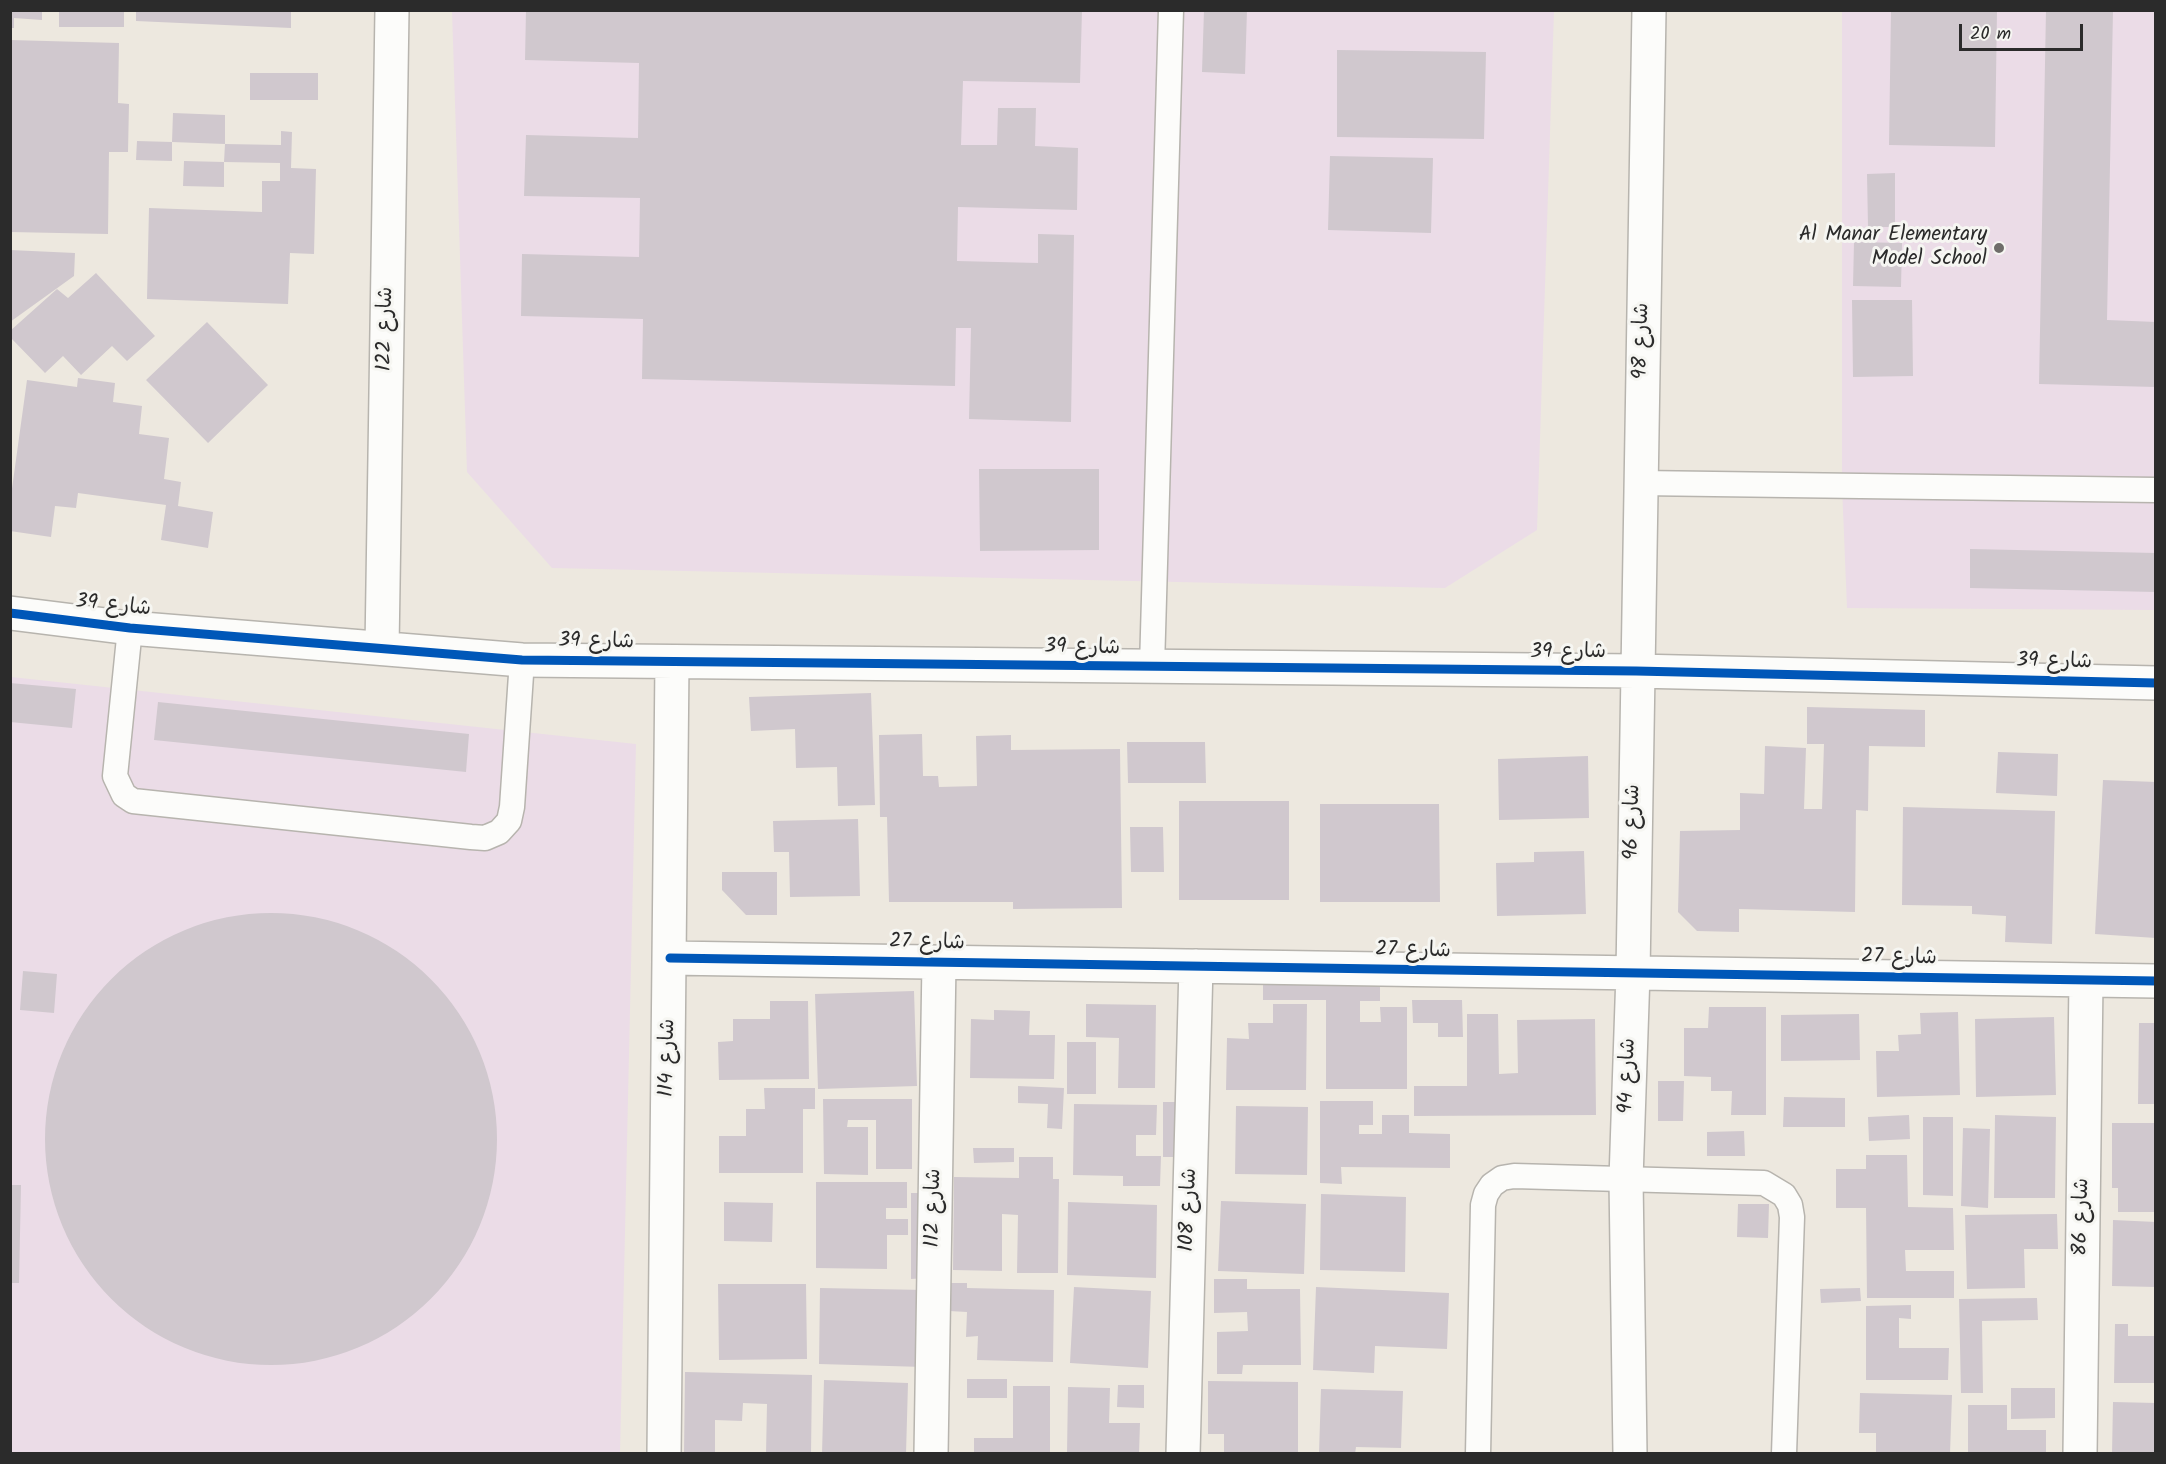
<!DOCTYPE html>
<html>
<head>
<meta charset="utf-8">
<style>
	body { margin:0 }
	#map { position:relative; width:2166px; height:1464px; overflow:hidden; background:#ede8df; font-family:Kalam,sans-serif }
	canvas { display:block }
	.frame { position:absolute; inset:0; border:12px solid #2b2b2b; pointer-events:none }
	.scale { position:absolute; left:1959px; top:24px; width:124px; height:27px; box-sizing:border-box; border:3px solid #2b2b2b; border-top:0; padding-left:8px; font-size:18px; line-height:21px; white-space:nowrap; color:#2b2b2b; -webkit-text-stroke:4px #f6f6f2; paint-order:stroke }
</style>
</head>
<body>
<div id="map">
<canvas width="2166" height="1464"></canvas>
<div class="frame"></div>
<div class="scale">20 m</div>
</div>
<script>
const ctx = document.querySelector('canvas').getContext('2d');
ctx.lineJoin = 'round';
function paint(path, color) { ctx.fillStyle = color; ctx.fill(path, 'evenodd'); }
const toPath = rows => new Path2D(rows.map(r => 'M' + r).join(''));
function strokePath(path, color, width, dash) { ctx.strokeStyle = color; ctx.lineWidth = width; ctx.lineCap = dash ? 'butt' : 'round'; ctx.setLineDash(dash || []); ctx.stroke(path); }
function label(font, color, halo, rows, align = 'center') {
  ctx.font = font + ' Kalam,"Playpen Sans Arabic",sans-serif'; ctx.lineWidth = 6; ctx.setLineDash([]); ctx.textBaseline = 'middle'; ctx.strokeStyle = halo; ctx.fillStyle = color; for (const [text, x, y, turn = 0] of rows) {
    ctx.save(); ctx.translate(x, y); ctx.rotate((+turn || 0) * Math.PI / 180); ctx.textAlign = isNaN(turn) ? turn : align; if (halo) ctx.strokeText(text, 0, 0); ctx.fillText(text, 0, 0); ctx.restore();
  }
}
const built = toPath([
	[452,11,1554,11,1537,530,1445,588,552,568,467,472],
	[1842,11,2155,11,2155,610,1847,608,1842,486],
	[11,677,636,744,620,1453,11,1454]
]);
const building = toPath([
	[10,10,42,10,42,20,14,18,14,28,10,28],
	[59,10,124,10,124,27,59,27],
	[136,10,291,10,291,28,136,21],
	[526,10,1082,10,1080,83,963,81,961,145,997,145,998,108,1036,108,1035,146,1078,148,1077,210,958,207,957,261,1038,263,1038,234,1074,235,1071,422,969,419,971,328,956,328,955,386,642,379,643,319,521,316,522,254,639,257,640,198,524,196,526,135,638,138,639,63,525,60],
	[1204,10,1247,10,1245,74,1202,72],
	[1891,10,1997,10,1995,147,1889,145],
	[2046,10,2113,10,2107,320,2156,322,2156,387,2039,384],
	[10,40,119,43,118,103,129,104,128,152,109,152,108,234,10,232],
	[1337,50,1486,52,1484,139,1337,137],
	[250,73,318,73,318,100,250,100],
	[173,113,225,115,225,144,281,145,281,131,292,132,291,168,316,169,314,254,290,253,288,304,147,299,149,208,262,212,262,181,280,181,280,163,224,162,225,144,172,142,172,161,136,160,137,141,172,142],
	[1330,156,1433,158,1431,233,1328,230],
	[184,161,224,162,224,187,183,186],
	[1895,173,1895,227,1868,227,1867,174],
	[1854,242,1902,243,1901,287,1853,286],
	[10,250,75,253,74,276,10,322],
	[96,273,155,336,127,361,112,346,81,375,63,356,45,373,10,337,10,331,57,289,68,298],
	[1852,300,1912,300,1913,376,1853,377],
	[207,322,268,385,208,443,146,380],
	[78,378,115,383,113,402,142,406,139,434,169,438,164,479,181,482,178,506,213,512,208,548,161,540,166,505,78,493,76,508,55,506,51,537,10,531,10,503,27,380,77,387],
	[979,469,1099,469,1099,550,980,551],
	[1970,549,2156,553,2156,592,1970,588],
	[10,683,76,689,72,728,10,722],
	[871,693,875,805,838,806,837,767,796,768,795,729,751,731,749,697],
	[158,702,469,734,466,772,154,740],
	[1807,707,1925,710,1925,747,1869,746,1868,811,1856,810,1855,912,1739,909,1739,932,1697,931,1678,912,1680,831,1740,830,1740,793,1764,794,1765,746,1806,748,1804,809,1822,809,1824,744,1807,744],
	[922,734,923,776,938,776,939,787,977,786,976,736,1011,735,1011,750,1120,749,1122,908,1013,909,1013,902,889,902,887,817,880,817,879,735],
	[1127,742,1205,742,1206,783,1128,783],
	[1998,752,2058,754,2057,796,1996,793],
	[1588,756,1589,818,1499,820,1498,759],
	[2103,780,2156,782,2156,938,2095,934],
	[1179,801,1289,801,1289,900,1179,900],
	[1320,804,1439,804,1440,902,1320,902],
	[1903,807,2055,811,2052,944,2005,942,2006,916,1972,914,1972,906,1902,905],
	[858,819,860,896,790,897,789,852,774,852,773,821],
	[1130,827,1163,827,1164,872,1131,872],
	[1584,851,1586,914,1497,916,1496,863,1534,862,1534,852],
	[722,872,777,872,777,915,746,915,722,890],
	'45 1139a226 226 0 1 1 452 0a226 226 0 1 1-452 0Z',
	[23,971,57,974,54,1013,20,1010],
	[1263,976,1380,977,1380,1001,1360,1001,1360,1022,1381,1022,1380,1007,1407,1007,1407,1089,1326,1089,1326,1000,1263,1000],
	[914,991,917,1086,818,1089,815,994],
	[1412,1000,1462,1000,1463,1037,1438,1037,1438,1023,1413,1023],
	[770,1001,808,1001,809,1079,719,1080,718,1042,733,1041,733,1019,770,1019],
	[1086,1004,1156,1005,1155,1088,1118,1088,1119,1038,1086,1037],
	[1273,1004,1307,1004,1306,1090,1226,1090,1227,1038,1249,1039,1248,1023,1273,1023],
	[1709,1007,1766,1007,1766,1115,1731,1115,1732,1091,1711,1091,1711,1077,1684,1076,1684,1028,1708,1028],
	[994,1010,1030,1011,1029,1035,1055,1035,1054,1079,970,1078,971,1019,994,1020],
	[1958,1012,1960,1095,1877,1097,1876,1051,1899,1051,1898,1035,1921,1034,1920,1013],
	[1467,1014,1498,1014,1499,1074,1518,1073,1517,1020,1595,1019,1596,1115,1414,1116,1414,1086,1467,1086],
	[1859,1014,1860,1060,1781,1061,1781,1015],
	[2054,1017,2056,1095,1976,1097,1975,1019],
	[2139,1023,2156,1023,2156,1104,2138,1104],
	[1067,1042,1096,1042,1096,1094,1067,1094],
	[1658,1081,1684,1081,1683,1121,1658,1121],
	[1018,1086,1064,1088,1062,1129,1047,1128,1048,1104,1018,1103],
	[764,1088,815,1088,815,1109,803,1109,803,1173,719,1173,719,1136,746,1136,746,1109,765,1109],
	[1784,1097,1845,1098,1845,1127,1783,1127],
	[823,1099,912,1099,912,1169,876,1169,876,1120,848,1120,847,1127,868,1127,868,1175,824,1174],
	[1320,1101,1373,1101,1373,1125,1359,1125,1359,1134,1382,1134,1382,1115,1409,1115,1409,1133,1450,1134,1450,1168,1341,1167,1342,1184,1320,1183],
	[1163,1102,1175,1102,1175,1157,1163,1157],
	[1074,1104,1157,1105,1156,1135,1136,1135,1136,1156,1161,1156,1160,1186,1123,1186,1123,1176,1073,1175],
	[1236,1106,1308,1107,1307,1175,1235,1174],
	[1909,1115,1910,1139,1869,1141,1868,1117],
	[1995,1115,2056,1117,2055,1198,1994,1198],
	[1923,1117,1953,1117,1953,1196,1923,1195],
	[2112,1123,2156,1123,2156,1212,2118,1212,2118,1188,2112,1188],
	[1963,1128,1990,1129,1988,1208,1961,1206],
	[1744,1131,1745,1156,1707,1156,1707,1132],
	[973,1148,1014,1148,1014,1162,974,1163],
	[1866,1155,1907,1155,1908,1207,1953,1208,1954,1250,1905,1250,1906,1271,1954,1271,1954,1298,1867,1298,1866,1208,1836,1208,1836,1169,1866,1169],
	[1019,1157,1053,1157,1053,1179,1059,1179,1058,1273,1017,1273,1018,1215,1002,1214,1002,1271,953,1270,954,1177,1019,1178],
	[816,1182,907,1182,907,1208,886,1208,886,1219,908,1219,908,1235,887,1235,887,1269,816,1268],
	[10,1185,21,1185,19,1283,10,1283],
	[911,1193,926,1193,926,1278,911,1279],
	[1321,1194,1406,1197,1405,1272,1320,1270],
	[1221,1201,1306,1204,1304,1274,1218,1271],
	[724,1202,773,1203,772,1242,724,1241],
	[1068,1202,1157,1205,1156,1278,1067,1275],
	[1738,1204,1769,1204,1768,1238,1737,1237],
	[2057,1214,2058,1249,2024,1249,2025,1288,1967,1289,1965,1215],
	[2113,1220,2156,1222,2156,1287,2112,1286],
	[1214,1279,1247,1279,1247,1289,1300,1289,1301,1365,1243,1365,1242,1374,1217,1374,1217,1332,1248,1331,1247,1312,1214,1313],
	[950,1283,967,1283,967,1288,1054,1290,1053,1362,977,1360,978,1336,966,1337,967,1312,949,1311],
	[718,1284,806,1284,807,1359,719,1360],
	[1074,1287,1151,1291,1148,1368,1070,1363],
	[1316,1287,1449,1293,1447,1349,1375,1346,1374,1373,1313,1370],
	[820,1288,926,1290,924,1367,819,1364],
	[1860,1288,1861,1301,1821,1303,1820,1289],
	[2037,1298,2038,1320,1982,1321,1983,1393,1961,1393,1959,1299],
	[1911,1305,1911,1319,1899,1318,1899,1348,1949,1348,1948,1380,1866,1380,1866,1306],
	[2115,1324,2128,1324,2128,1336,2156,1336,2156,1383,2114,1383],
	[685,1372,812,1375,811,1454,766,1454,767,1404,743,1403,742,1421,715,1420,715,1454,684,1454],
	[967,1379,1007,1379,1007,1398,967,1398],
	[824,1380,908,1383,906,1454,822,1454],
	[1208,1381,1298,1382,1298,1454,1224,1454,1224,1434,1208,1434],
	[1118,1385,1144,1385,1144,1408,1117,1407],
	[1013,1386,1050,1386,1050,1454,974,1454,974,1438,1013,1438],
	[1068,1387,1110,1388,1109,1423,1140,1423,1139,1454,1067,1454],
	[2011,1388,2055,1388,2055,1418,2011,1419],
	[1321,1389,1403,1391,1401,1448,1356,1447,1355,1454,1319,1454],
	[1860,1393,1952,1395,1950,1454,1876,1452,1876,1433,1859,1433],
	[2113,1402,2156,1403,2156,1454,2112,1454],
	[1968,1405,2007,1405,2007,1430,2046,1430,2046,1454,1968,1454]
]);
const lane = toPath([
	[1640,483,2156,490],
	[130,628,115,776,124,795,133,801,471,837,485,838,499,832,509,821,512,807,522,660],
	[1152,667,1171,10],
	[1478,1454,1483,1205,1486,1194,1492,1185,1502,1178,1514,1176,1764,1183,1784,1195,1790,1205,1792,1217,1784,1454]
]);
const street = toPath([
	[10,613,130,628,522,660,1636,671,2156,683],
	[382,648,392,10],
	[670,958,2156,981],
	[664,1454,672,662],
	[931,1454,939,962],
	[1183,1454,1196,966],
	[1630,1454,1626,1179,1633,973,1649,10],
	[2080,1454,2086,980]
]);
const cycleway = toPath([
	[10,613,130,628,522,660,1636,671,2156,683],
	[670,958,2156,981]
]);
const markers = [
	[1999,248,6,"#6f6d6a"]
];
const poiNames = [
	["Al Manar Elementary",1987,236],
	["Model School",1987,260]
];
const streetNames = [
	["شارع 122",387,329,-89],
	["شارع 98",1643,341,-89],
	["شارع 39",113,607,6],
	["شارع 39",596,643,1],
	["شارع 39",1082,649,1],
	["شارع 39",1568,653],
	["شارع 39",2054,663,1],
	["شارع 96",1634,822,-89],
	["شارع 27",927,944,1],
	["شارع 27",1413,952,1],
	["شارع 27",1899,959,1],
	["شارع 114",669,1058,-89],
	["شارع 94",1629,1076,-88],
	["شارع 112",935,1208,-89],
	["شارع 108",1190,1210,-88],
	["شارع 86",2083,1217,-89]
];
paint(built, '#ebdce7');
paint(building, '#d0c8ce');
strokePath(lane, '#b7b4ae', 27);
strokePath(street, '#b7b4ae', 36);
strokePath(lane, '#fcfcfa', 24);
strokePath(street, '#fcfcfa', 33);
strokePath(cycleway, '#0057b8', 9);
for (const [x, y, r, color] of markers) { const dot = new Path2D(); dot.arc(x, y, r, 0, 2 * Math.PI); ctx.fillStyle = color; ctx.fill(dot); strokePath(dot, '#f6f6f2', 2); }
label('21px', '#2b2b2b', '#f6f6f2', poiNames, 'right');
label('21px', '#2b2b2b', '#f6f6f2', streetNames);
</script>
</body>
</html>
